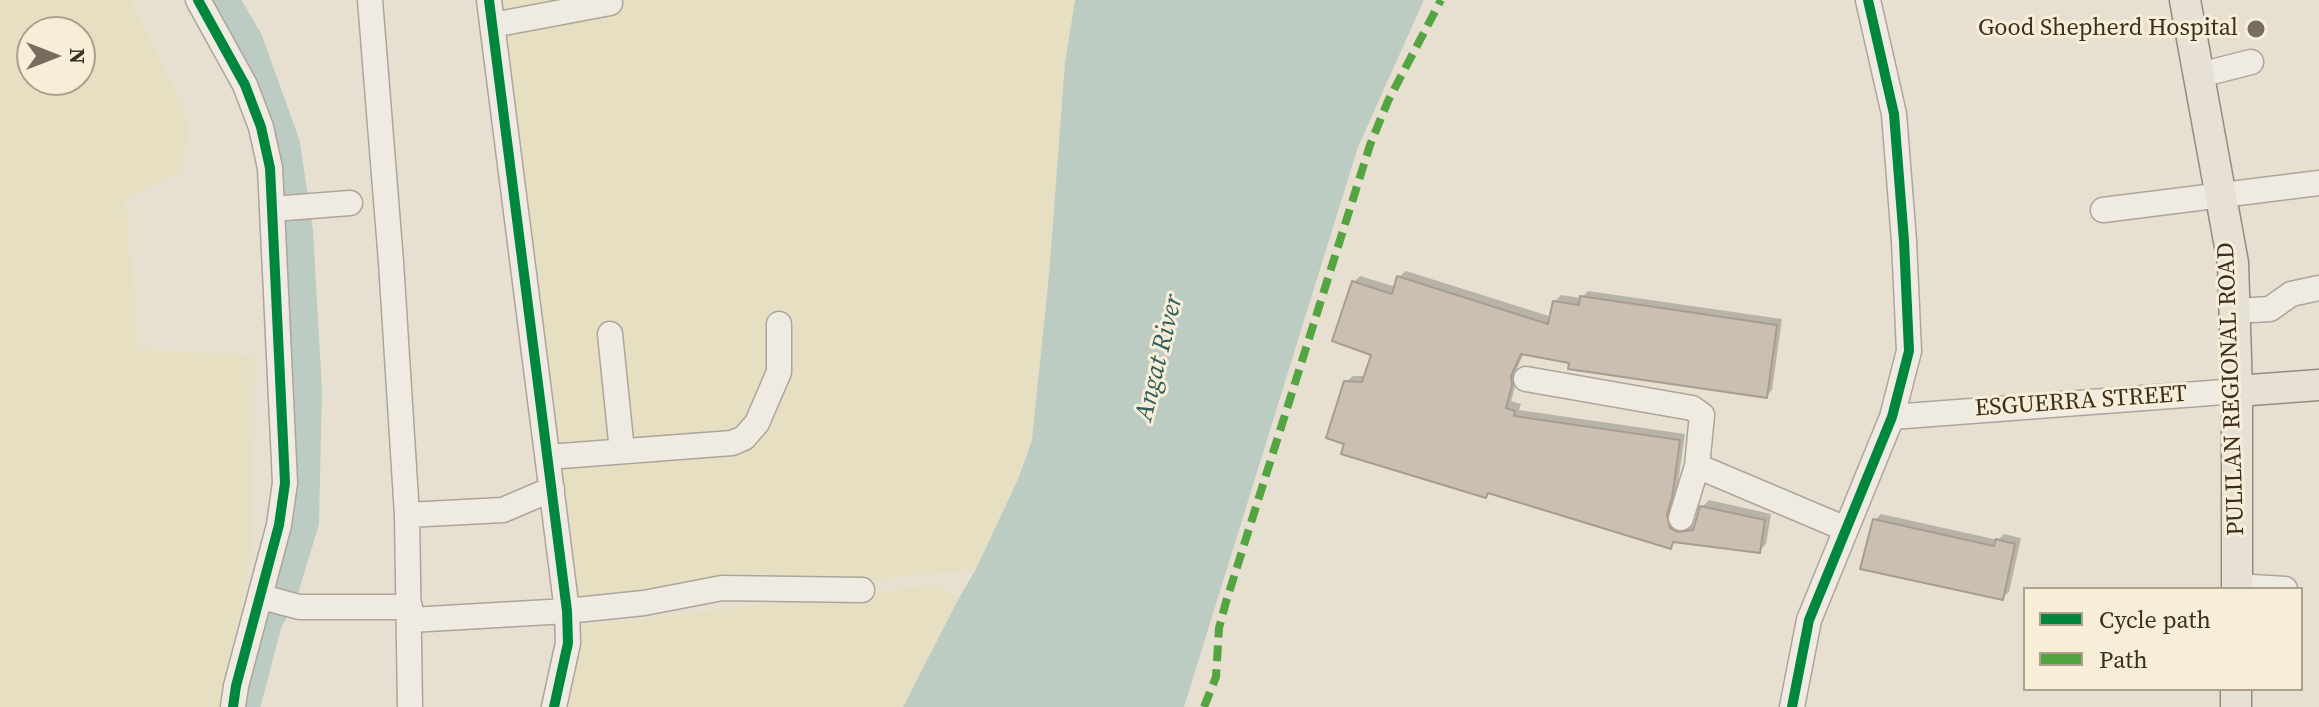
<!DOCTYPE html>
<html>
<head>
<meta charset="utf-8">
<style>
	body { margin:0 }
	#map { position:relative; width:2319px; height:707px; overflow:hidden; background:#e7e0d1; font-family:"Source Serif 4",serif }
	canvas { display:block }
	.legend { position:absolute; left:2023px; top:587px; width:280px; height:104px; box-sizing:border-box; background:#f7eed8; border:2px solid #ada18e; margin:0; padding:10px 14px; list-style:none; font-size:24px; color:#3d2e20 }
	.legend li { display:flex; align-items:center; gap:16px; height:40px }
	.legend b { width:40px; border:2px solid #ada18e }
	.north { position:absolute; left:16px; top:16px; width:80px; height:80px; box-sizing:border-box; background:#f7eed8; border:2px solid #ada18e; border-radius:50%; rotate:90deg; font-size:22px; font-weight:700; line-height:32px; text-align:center; color:#3d2e20 }
	.north::after { content:''; display:block; margin:auto; width:28px; height:36px; background:#786c5e; clip-path:polygon(50% 0,100% 100%,50% 72%,0 100%) }
</style>
</head>
<body>
<div id="map">
<canvas width="2319" height="707"></canvas>
<ul class="legend">
<li><b style="height:10px;background:#00873e"></b>Cycle path</li>
<li><b style="height:10px;background:#54a441"></b>Path</li>
</ul>
<div class="north">N</div>
</div>
<script>
const ctx = document.querySelector('canvas').getContext('2d');
ctx.lineJoin = 'round';
function paint(path, color) { ctx.fillStyle = color; ctx.fill(path, 'evenodd'); }
const toPath = rows => new Path2D(rows.map(r => 'M' + r).join(''));
function strokePath(path, color, width, dash) { ctx.strokeStyle = color; ctx.lineWidth = width; ctx.lineCap = dash ? 'butt' : 'round'; ctx.setLineDash(dash || []); ctx.stroke(path); }
function label(font, color, halo, rows, align = 'center') {
  ctx.font = font + ' "Source Serif 4",serif'; ctx.lineWidth = 6; ctx.setLineDash([]); ctx.textBaseline = 'middle'; ctx.strokeStyle = halo; ctx.fillStyle = color; for (const [text, x, y, turn = 0] of rows) {
    ctx.save(); ctx.translate(x, y); ctx.rotate((+turn || 0) * Math.PI / 180); ctx.textAlign = isNaN(turn) ? turn : align; if (halo) ctx.strokeText(text, 0, 0); ctx.fillText(text, 0, 0); ctx.restore();
  }
}
const farmland = toPath([
	[0,0,131,0,190,124,182,170,125,199,139,349,254,356,253,541,221,707,0,707],
	[32,32,80,32,80,80,32,80],
	[496,0,1075,0,1065,63,1049,275,1032,440,1019,477,976,569,576,610],
	[937,585,959,598,903,707,561,707,577,626]
]);
const water = toPath([
	[1075,0,1424,0,1358,147,1184,707,903,707,959,598,976,569,1019,477,1032,440,1049,275,1065,63]
]);
const shadow = toPath([
	[1406,271,1552,317,1554,302,1561,295,1581,298,1588,291,1782,319,1772,390,1766,396,1524,353,1517,368,1518,377,1511,401,1521,404,1519,410,1685,434,1677,489,1685,527,1697,525,1702,507,1709,500,1771,514,1766,544,1759,551,1676,541,1670,547,1490,492,1486,496,1346,442,1346,382,1353,376,1366,376,1374,354,1354,282,1360,276,1396,287,1399,277],
	[1881,514,1998,540,2004,534,2021,538,2009,592,2002,598,1875,520]
]);
const river = toPath([
	[224,0,248,41,285,144,298,232,307,390,304,522,284,588,267,623,245,707]
]);
const building = toPath([
	[1397,276,1548,324,1553,301,1579,305,1580,296,1777,325,1767,398,1568,369,1569,363,1521,354,1511,376,1512,385,1506,408,1515,411,1514,416,1680,440,1672,498,1667,514,1670,528,1677,532,1693,530,1700,506,1765,520,1760,553,1673,542,1671,549,1488,493,1486,498,1341,454,1344,444,1326,438,1344,381,1362,382,1371,355,1332,341,1352,281,1392,294,1397,276],
	[1873,519,1994,546,1996,539,2015,544,2003,600,1860,569,1873,519]
]);
const minor = toPath([
	[198,0,245,85,261,127,270,168,272,209,285,483,279,525,236,686,233,707],
	[370,0,391,262,407,515,410,707],
	[489,0,567,611,568,643,554,707],
	[493,25,610,3],
	[2200,75,2251,62],
	[272,209,350,203],
	[2103,210,2319,183],
	[2234,311,2270,309,2291,294,2319,288],
	[610,334,622,451],
	[1526,379,1692,408,1702,415,1697,466,1681,518],
	[1892,417,2237,391],
	[548,457,732,443,744,438,757,423,779,372,779,324],
	[1697,466,1846,529],
	[407,515,503,510,552,489],
	[2237,586,2285,589],
	[262,597,299,607,410,607],
	[410,620,567,611,644,603,722,588,862,590],
	[1792,707,1809,620,1892,417,1909,351,1904,241,1894,114,1868,0]
]);
const major = toPath([
	[2185,0,2233,263,2237,391,2237,589],
	[2237,391,2319,385],
	[2236,707,2236,689]
]);
const quiet = toPath([
	[1204,707,1216,677,1219,628,1226,602,1370,145,1388,101,1441,0]
]);
const cycleway = toPath([
	[198,0,245,85,261,127,270,168,272,209,285,483,279,525,236,686,233,707],
	[489,0,567,611,568,643,554,707],
	[1792,707,1809,620,1892,417,1909,351,1904,241,1894,114,1868,0]
]);
const markers = [
	[2256,29,10,"#786c5e"]
];
const poiNames = [
	["Good Shepherd Hospital",2238,29]
];
const streetNames = [
	["PULILAN REGIONAL ROAD",2232,389,-92],
	["ESGUERRA STREET",2081,402,-4]
];
const waterNames = [
	["Angat River",1160,358,-76]
];
paint(farmland, '#e6dfc2');
paint(water, '#bcccc2');
paint(shadow, '#0003');
strokePath(river, '#bcccc2', 30);
paint(building, '#cbbfb2');
strokePath(building, '#a89c90', 2);
strokePath(minor, '#ada599', 27);
strokePath(major, '#928b80', 33);
strokePath(minor, '#efebe3', 24);
strokePath(major, '#e6e1d4', 30);
strokePath(quiet, '#54a441', 8, [16, 8]);
strokePath(cycleway, '#00873e', 10);
for (const [x, y, r, color] of markers) { const dot = new Path2D(); dot.arc(x, y, r, 0, 2 * Math.PI); ctx.fillStyle = color; ctx.fill(dot); strokePath(dot, '#f7eed8', 3); }
label('24px', '#3d2e20', '#f7eed8', poiNames, 'right');
label('24px', '#3d2e20', '#f7eed8', streetNames);
label('italic 26px', '#2f5d5a', '#f7eed8', waterNames);
</script>
</body>
</html>
